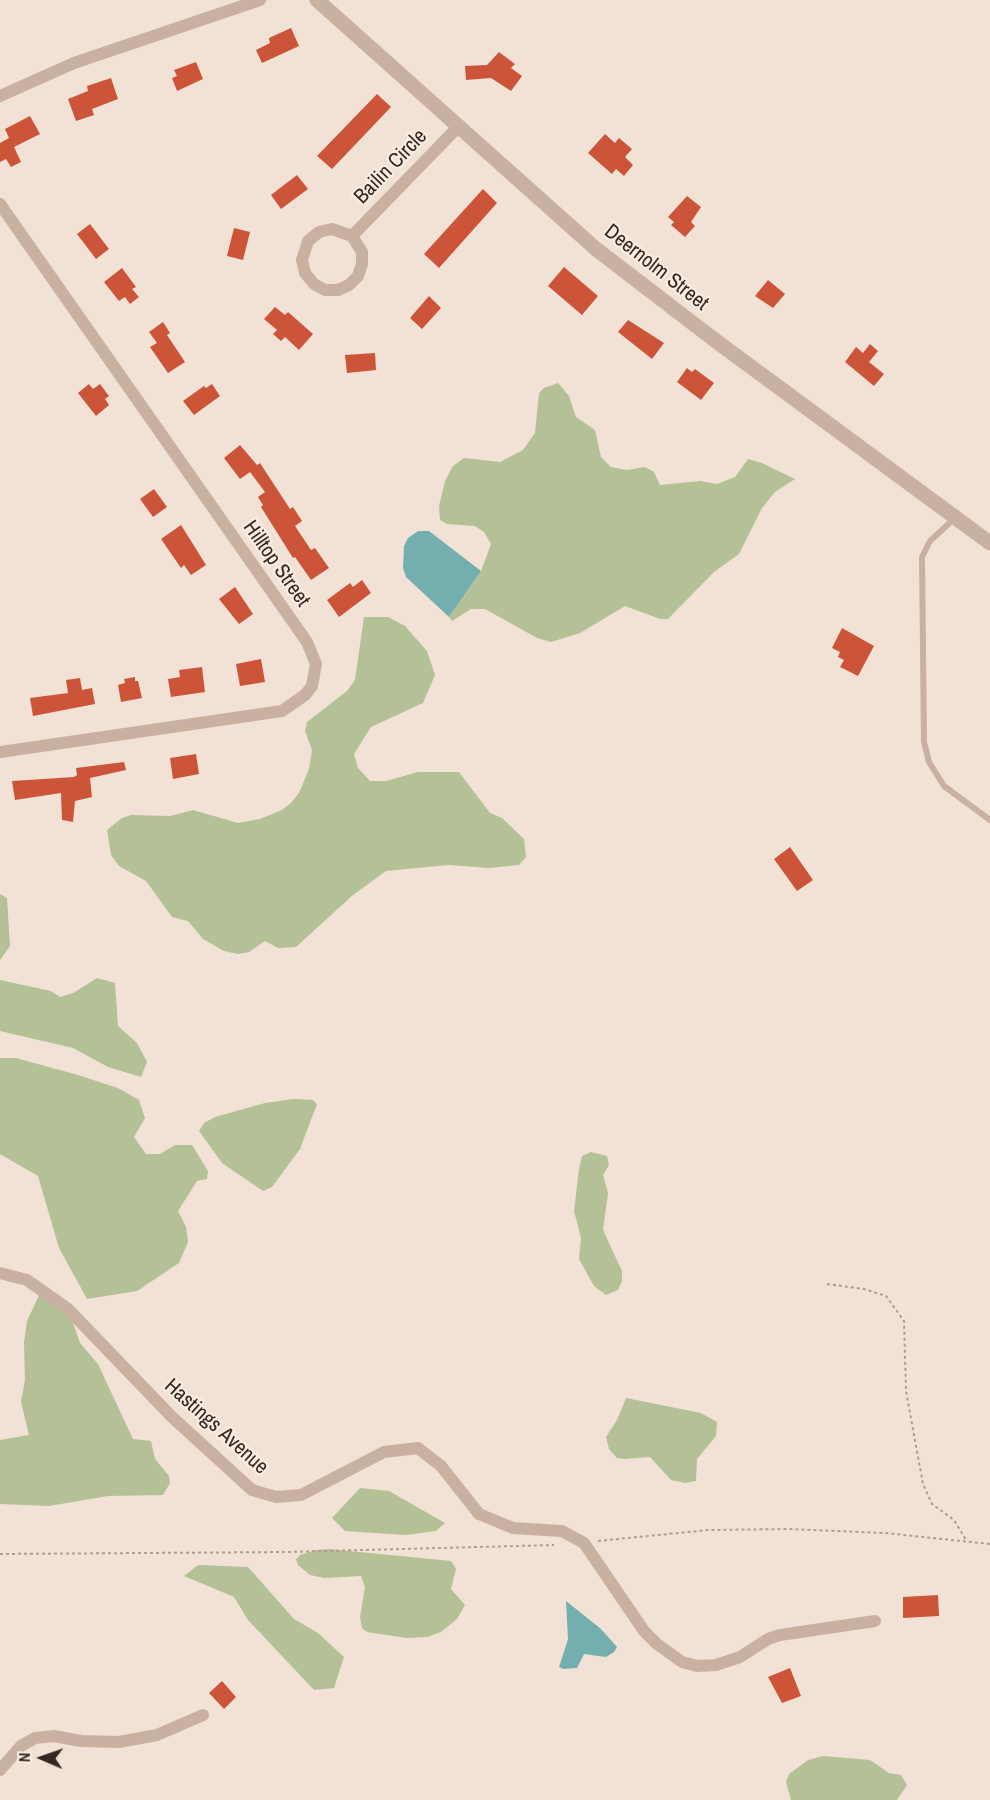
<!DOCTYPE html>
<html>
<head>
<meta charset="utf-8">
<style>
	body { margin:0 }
	#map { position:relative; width:990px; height:1800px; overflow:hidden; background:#f1e2d5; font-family:"Archivo Narrow",sans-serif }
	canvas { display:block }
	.north { position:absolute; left:12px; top:1728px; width:60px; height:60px; -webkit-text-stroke:4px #f9ece1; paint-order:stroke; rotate:272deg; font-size:16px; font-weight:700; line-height:24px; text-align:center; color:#332824 }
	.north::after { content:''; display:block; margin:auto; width:21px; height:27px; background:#332824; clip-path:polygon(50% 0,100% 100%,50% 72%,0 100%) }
</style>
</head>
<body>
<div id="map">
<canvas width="990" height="1800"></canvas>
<div class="north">N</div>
</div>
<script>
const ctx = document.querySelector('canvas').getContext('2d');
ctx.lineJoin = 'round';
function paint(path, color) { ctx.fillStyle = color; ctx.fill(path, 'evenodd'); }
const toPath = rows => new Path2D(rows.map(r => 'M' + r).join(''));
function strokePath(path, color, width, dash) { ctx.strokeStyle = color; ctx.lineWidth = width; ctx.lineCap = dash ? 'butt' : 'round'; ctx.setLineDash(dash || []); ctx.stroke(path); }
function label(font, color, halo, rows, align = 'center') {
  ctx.font = font + ' "Archivo Narrow",sans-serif'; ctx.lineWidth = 4.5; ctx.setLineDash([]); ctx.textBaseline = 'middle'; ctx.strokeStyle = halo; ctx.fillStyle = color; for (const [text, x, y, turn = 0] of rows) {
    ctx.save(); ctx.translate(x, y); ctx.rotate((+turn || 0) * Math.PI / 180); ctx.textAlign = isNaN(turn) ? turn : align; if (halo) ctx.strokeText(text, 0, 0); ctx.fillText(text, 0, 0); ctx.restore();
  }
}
const green = toPath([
	[558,383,569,396,576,417,595,430,601,457,611,467,627,470,645,467,654,472,660,485,700,481,717,484,735,477,748,459,762,463,795,479,775,492,762,508,739,554,714,572,668,619,660,619,625,606,580,633,551,642,537,638,485,609,471,609,452,621,449,617,481,571,491,544,484,532,475,526,447,524,440,520,439,506,445,481,453,466,464,458,500,462,523,450,535,433,539,393,544,388],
	[364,617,388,617,405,626,427,651,435,675,423,703,371,727,354,754,358,768,370,781,386,781,418,772,459,772,490,813,502,818,524,839,526,857,519,865,489,868,449,865,386,871,353,895,296,947,278,948,265,941,249,952,238,954,224,951,203,939,188,921,172,917,146,881,119,866,111,855,107,830,122,818,131,815,170,816,193,810,238,823,260,819,282,810,291,803,299,793,309,769,312,750,305,731,307,722,347,691,355,680],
	[0,894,7,898,10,946,0,960],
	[97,978,115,983,118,1026,137,1043,147,1062,141,1077,108,1067,73,1048,0,1031,0,980,51,991,60,997,73,993],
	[0,1058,16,1058,78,1075,118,1088,139,1100,145,1118,134,1137,146,1154,160,1154,175,1145,192,1145,208,1171,207,1179,197,1181,178,1211,186,1227,188,1242,179,1263,137,1291,87,1299,59,1248,38,1176,0,1154],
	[294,1099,313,1100,317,1104,300,1149,272,1187,263,1191,222,1163,199,1131,204,1123,215,1117,265,1103],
	[591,1152,607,1156,609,1165,603,1175,608,1193,603,1230,622,1271,622,1281,618,1290,606,1295,594,1286,579,1259,581,1238,574,1211,579,1169,582,1156],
	[41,1291,70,1314,80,1343,98,1364,133,1439,151,1441,155,1459,169,1476,170,1483,163,1495,108,1496,49,1506,0,1504,0,1440,29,1435,21,1402,25,1380,24,1343,27,1321],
	[626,1398,701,1413,717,1422,716,1436,697,1459,696,1481,685,1483,671,1480,650,1457,624,1459,617,1458,609,1449,606,1437,617,1420],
	[360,1488,389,1491,445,1523,436,1531,406,1535,345,1531,332,1518],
	[329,1549,451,1561,456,1569,451,1589,465,1605,457,1619,441,1632,427,1637,406,1638,367,1632,362,1628,360,1617,365,1587,361,1576,324,1578,310,1575,298,1565,296,1559,300,1555,315,1550],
	[198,1565,248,1567,294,1619,318,1633,344,1657,334,1688,314,1690,248,1620,234,1597,184,1576],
	[823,1756,870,1760,889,1773,901,1775,907,1785,897,1800,791,1800,786,1782,789,1774,808,1760]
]);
const water = toPath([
	[418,531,429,531,481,571,449,617,406,577,403,568,404,546,408,538],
	[566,1601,601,1629,617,1647,614,1652,606,1657,584,1654,577,1668,563,1669,559,1667,568,1639]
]);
const building = toPath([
	[291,28,299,46,262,63,256,50,270,43,269,38],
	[499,52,515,64,511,68,522,76,511,91,491,78,466,80,465,66,487,65],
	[196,62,203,79,177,91,172,78,177,76,174,70],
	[111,78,118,99,92,109,94,115,76,121,68,99,88,91,87,86],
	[377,94,391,107,332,169,317,156],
	[30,116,40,134,14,147,21,162,11,167,6,159,0,162,0,143,9,138,5,129],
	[605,134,615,143,619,138,632,149,625,157,633,165,624,176,616,169,612,174,588,153],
	[297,175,308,189,281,209,271,195],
	[483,189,497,203,439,268,424,254],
	[687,196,701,207,691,222,695,226,685,237,671,225,674,222,668,217],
	[90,224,109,249,96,259,77,234],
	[234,228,250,232,243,260,227,256],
	[564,267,598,296,582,315,548,286],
	[122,268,136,287,132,289,139,297,130,304,125,297,119,301,104,282],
	[768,280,785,294,773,308,755,296],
	[429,296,441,308,422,329,410,318],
	[275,307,285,315,288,312,313,334,299,350,285,337,281,341,273,334,277,330,264,319],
	[628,320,664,343,652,359,618,332],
	[163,322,170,333,167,335,185,362,168,373,150,347,157,343,149,332],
	[870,344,878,351,869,362,884,374,874,386,845,362,856,347,863,353],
	[375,353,376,370,347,373,345,355],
	[687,368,692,372,695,369,714,383,701,400,677,382],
	[89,384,93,389,100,384,109,396,105,399,109,405,96,416,78,393],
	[212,384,220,396,194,415,183,401,204,386,206,388],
	[240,445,257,465,260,463,290,509,293,507,302,521,295,526,311,550,315,548,329,568,311,580,295,557,293,558,261,507,263,505,258,497,265,492,250,472,240,479,224,458],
	[154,489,167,507,153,517,140,499],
	[181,525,206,565,191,575,184,565,181,568,161,539],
	[362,580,371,593,339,617,327,600,350,583,353,587],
	[235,587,253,614,239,624,219,599],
	[842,628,874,646,858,676,840,667,844,660,838,657,840,652,832,648],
	[261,659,265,682,240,686,236,664],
	[202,667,205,692,171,697,168,679,180,677,179,670],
	[135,677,135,681,138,681,142,698,121,702,118,685,125,683,124,679],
	[80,678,82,690,92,688,95,704,33,716,30,698,68,693,66,680],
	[196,754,199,774,173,779,170,758],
	[124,762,126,770,90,778,92,797,75,801,73,822,62,820,61,793,15,800,12,781,74,777,77,775,76,768],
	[790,847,813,880,797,891,774,859],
	[938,1595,939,1616,903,1618,903,1597],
	[790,1668,801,1696,782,1703,768,1677],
	[222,1681,236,1697,224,1709,209,1693]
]);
const path = toPath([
	[827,1284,864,1289,886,1296,904,1321,906,1391,923,1484,932,1504,954,1520,966,1540],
	[598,1541,708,1530,788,1529,885,1533,990,1544],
	[0,1554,287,1552,554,1545]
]);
const service = toPath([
	[956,517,930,541,922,557,924,742,929,762,944,786,990,820]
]);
const minor = toPath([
	[0,96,74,63,260,0],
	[0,204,307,642,316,664,312,686,305,695,282,711,0,752],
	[352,236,362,252,362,264,358,276,349,285,338,290,325,290,314,284,305,273,302,260,308,241,319,232,332,229,352,236,459,126],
	[0,1273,27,1280,68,1309,172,1417,252,1490,276,1497,301,1495,384,1452,418,1448,441,1466,479,1514,513,1528,562,1531,584,1543,644,1631,657,1644,682,1662,697,1666,716,1665,740,1657,768,1639,780,1635,875,1621],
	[0,1770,21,1746,35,1738,54,1736,81,1741,119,1742,157,1735,203,1715]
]);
const tertiary = toPath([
	[317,0,596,249,716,341,990,543]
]);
const streetNames = [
	["Bailin Circle",391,167,-46],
	["Deernolm Street",656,268,38],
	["Hilltop Street",276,564,55],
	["Hastings Avenue",216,1427,42]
];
paint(green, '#b4c095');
paint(water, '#73afae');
paint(building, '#cb5439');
strokePath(path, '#b59b8b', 2, [3, 3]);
strokePath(service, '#c9b1a1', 6);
strokePath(minor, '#c9b1a1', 12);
strokePath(tertiary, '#c9b1a1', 15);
label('21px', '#332824', '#f9ece1', streetNames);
</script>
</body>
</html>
